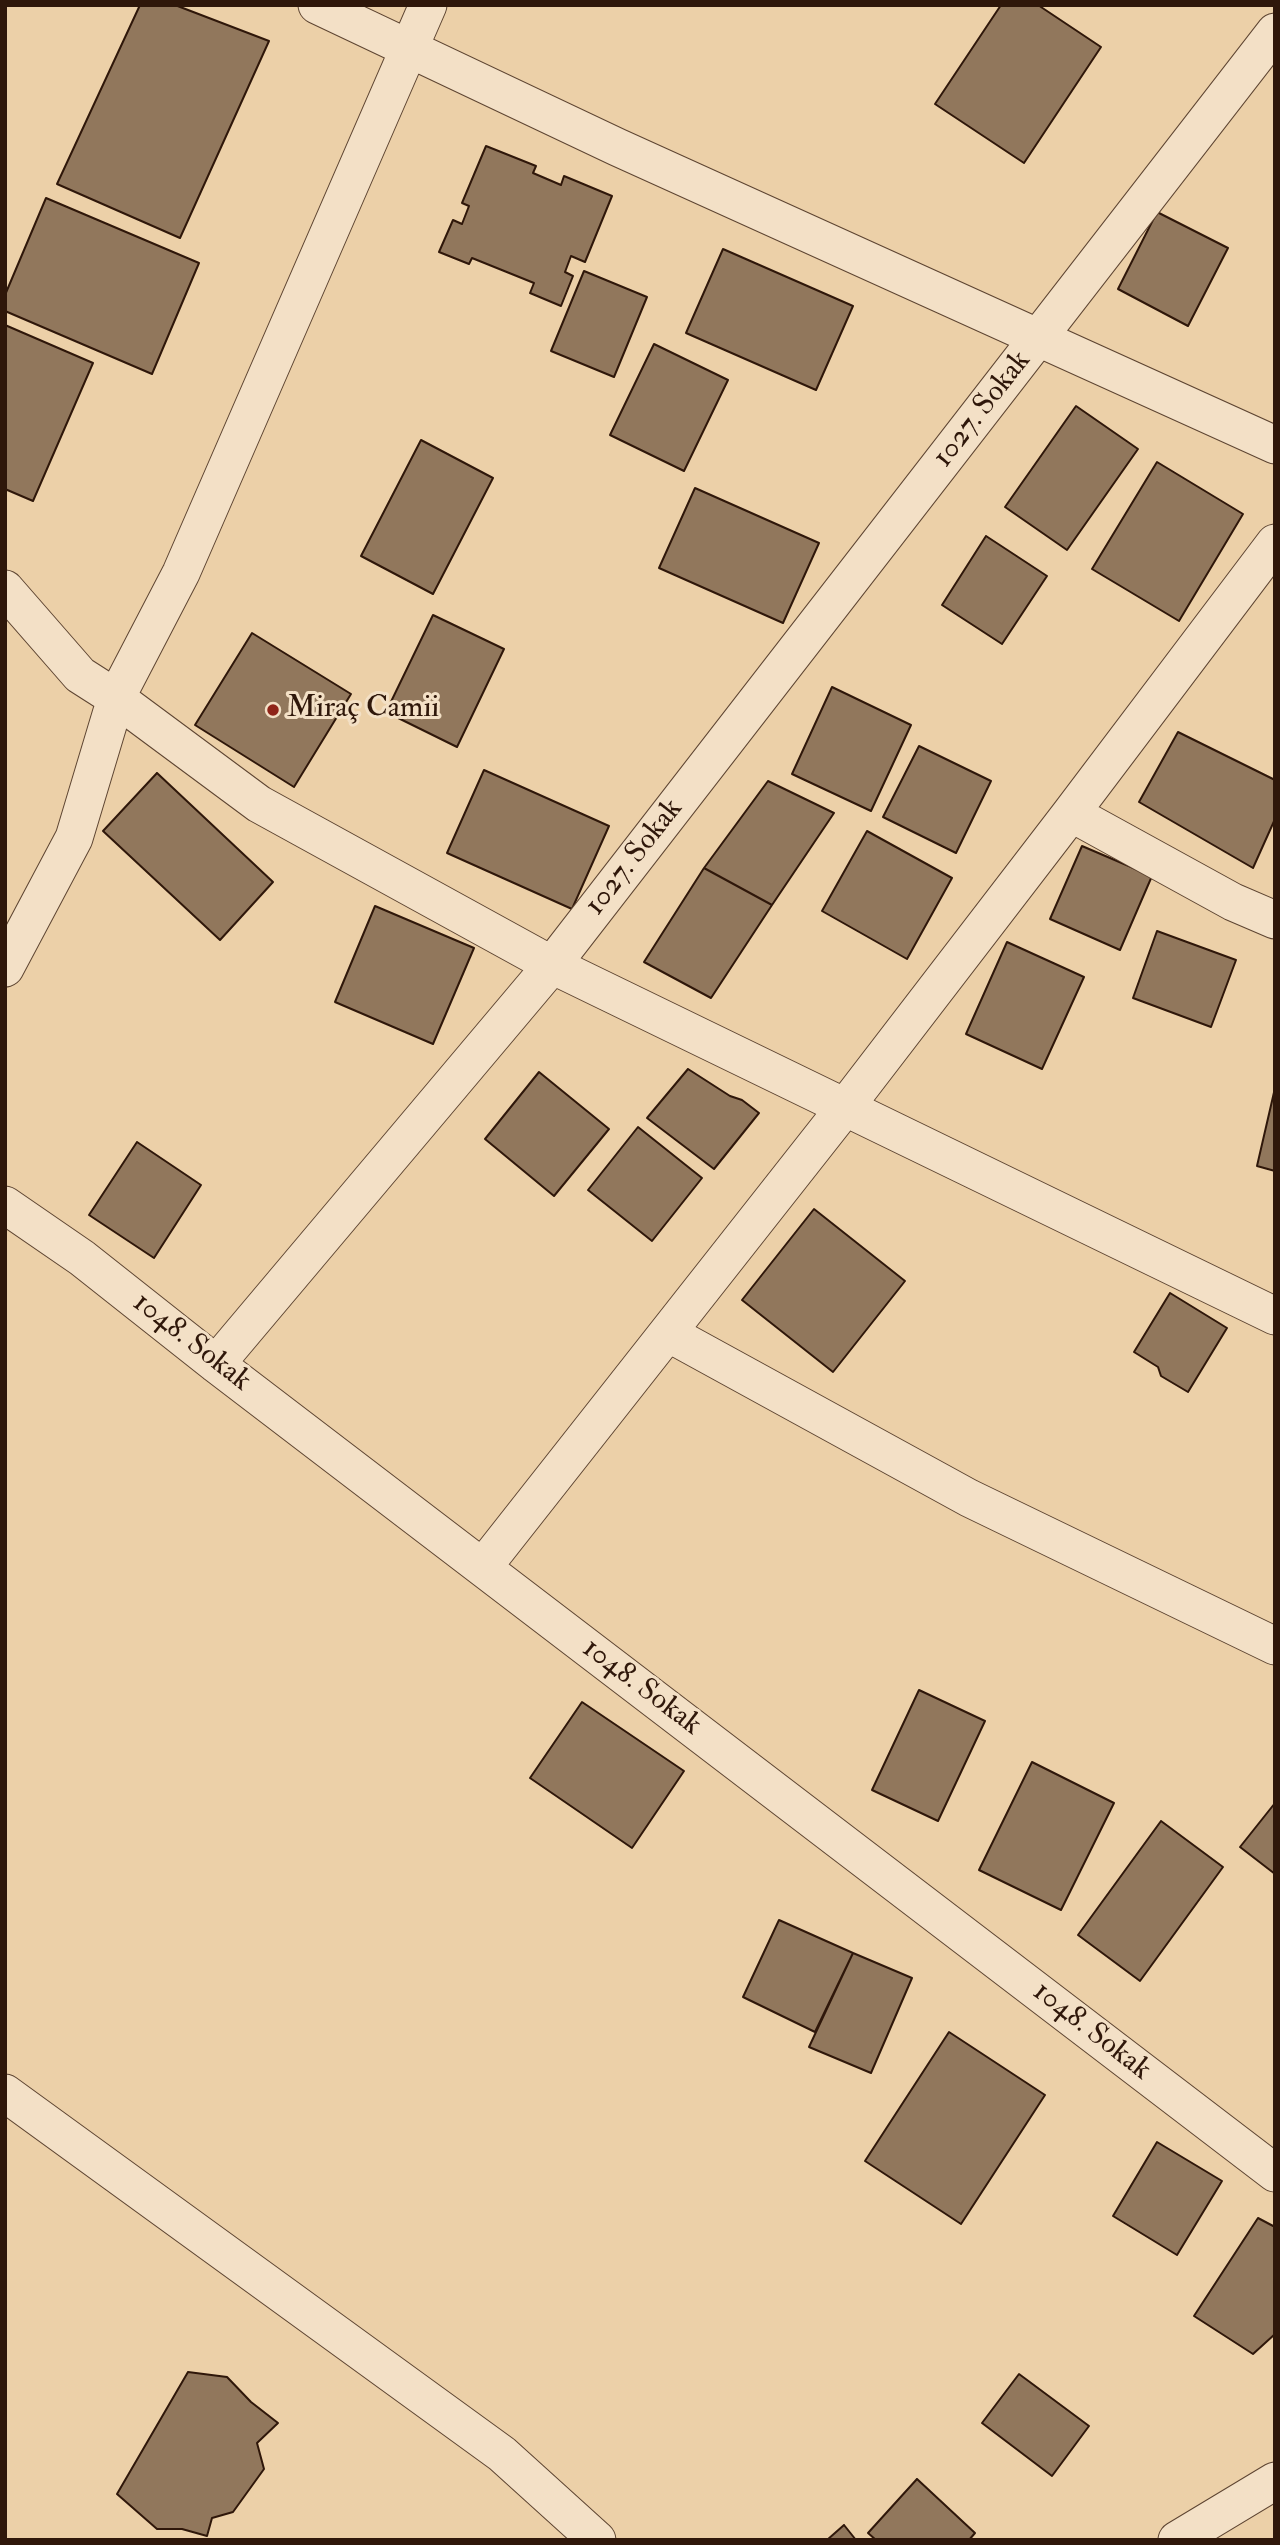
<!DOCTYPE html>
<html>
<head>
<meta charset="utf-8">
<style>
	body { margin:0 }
	#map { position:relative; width:1280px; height:2545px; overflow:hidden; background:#ecd0a8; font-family:"IM FELL Double Pica",serif }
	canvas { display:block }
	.frame { position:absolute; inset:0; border:7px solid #2f170a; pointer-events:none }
</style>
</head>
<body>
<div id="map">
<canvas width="1280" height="2545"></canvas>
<div class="frame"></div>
</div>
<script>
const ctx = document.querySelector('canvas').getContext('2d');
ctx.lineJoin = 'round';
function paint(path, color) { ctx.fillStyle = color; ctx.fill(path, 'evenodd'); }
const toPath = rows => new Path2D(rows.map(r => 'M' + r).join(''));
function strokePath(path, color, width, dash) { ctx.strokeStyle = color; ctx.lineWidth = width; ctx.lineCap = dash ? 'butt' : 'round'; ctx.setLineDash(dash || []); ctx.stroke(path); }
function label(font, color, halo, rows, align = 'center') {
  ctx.font = font + ' "IM FELL Double Pica",serif'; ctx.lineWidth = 6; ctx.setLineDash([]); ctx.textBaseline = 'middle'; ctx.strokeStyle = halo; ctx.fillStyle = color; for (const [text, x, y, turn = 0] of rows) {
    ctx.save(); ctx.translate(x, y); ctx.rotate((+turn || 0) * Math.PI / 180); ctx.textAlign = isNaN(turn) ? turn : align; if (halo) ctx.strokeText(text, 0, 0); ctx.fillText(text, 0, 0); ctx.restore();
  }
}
const building = toPath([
	[140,5,175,5,269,41,180,238,57,184,140,5],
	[1001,5,1038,5,1101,47,1024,163,935,104,1001,5],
	[486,146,536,166,533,173,561,185,564,176,612,196,585,262,571,256,565,272,573,276,561,306,530,293,534,283,472,258,469,264,439,252,453,220,462,224,469,206,462,203,486,146],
	[46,198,199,263,152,374,5,311,5,295,46,198],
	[1157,212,1228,248,1188,326,1118,289,1157,212],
	[723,249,853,306,816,390,686,333,723,249],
	[584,271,647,297,614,377,551,351,584,271],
	[5,325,93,363,33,501,5,489,5,325],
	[654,344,728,380,684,471,610,435,654,344],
	[1076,406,1138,449,1067,550,1005,507,1076,406],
	[421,440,493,478,433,594,361,556,421,440],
	[1157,462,1243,514,1179,621,1092,569,1157,462],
	[695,488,819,543,783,623,659,568,695,488],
	[986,536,1047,576,1002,644,942,605,986,536],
	[433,615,504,649,457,747,386,712,433,615],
	[252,633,351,694,294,787,195,725,252,633],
	[832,687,911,725,871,811,792,774,832,687],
	[1178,732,1275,780,1275,819,1253,868,1139,802,1178,732],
	[919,746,991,781,956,853,883,817,919,746],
	[484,770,609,826,572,909,447,853,484,770],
	[157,773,273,882,220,940,103,831,157,773],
	[768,781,834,813,772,905,704,868,768,781],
	[867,831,952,878,907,959,822,911,867,831],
	[1082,846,1152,876,1120,950,1050,919,1082,846],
	[704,868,772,905,711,998,644,962,704,868],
	[375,906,474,948,433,1044,335,1002,375,906],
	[1157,931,1236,960,1211,1027,1133,998,1157,931],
	[1007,942,1084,977,1042,1069,966,1034,1007,942],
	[688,1069,730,1096,742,1100,759,1113,714,1169,647,1118,688,1069],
	[539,1072,609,1129,554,1196,485,1139,539,1072],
	[1275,1088,1275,1171,1257,1166,1275,1088],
	[638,1127,702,1178,652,1241,588,1190,638,1127],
	[137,1142,201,1185,154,1258,89,1215,137,1142],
	[814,1209,905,1281,833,1372,742,1300,814,1209],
	[1170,1293,1227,1328,1188,1392,1161,1376,1158,1367,1134,1352,1170,1293],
	[919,1690,985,1721,938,1821,872,1790,919,1690],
	[582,1702,684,1771,632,1848,530,1778,582,1702],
	[1032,1762,1114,1803,1061,1910,979,1870,1032,1762],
	[1275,1803,1275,1874,1240,1847,1275,1803],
	[1161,1821,1223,1867,1140,1981,1078,1935,1161,1821],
	[779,1920,853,1953,815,2032,743,1997,779,1920],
	[853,1953,912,1978,871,2073,809,2047,853,1953],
	[949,2032,1045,2095,961,2224,865,2161,949,2032],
	[1157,2142,1222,2181,1177,2255,1113,2216,1157,2142],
	[1258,2218,1275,2227,1275,2334,1253,2354,1194,2316,1258,2218],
	[188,2372,227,2377,251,2402,278,2423,257,2443,264,2469,233,2512,212,2518,207,2536,182,2529,157,2529,117,2494,188,2372],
	[1019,2374,1089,2426,1052,2476,982,2423,1019,2374],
	[917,2479,975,2533,969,2540,876,2540,868,2533,917,2479],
	[844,2525,856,2540,827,2540,844,2525]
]);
const minor = toPath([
	[317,5,617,147,1275,445],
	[5,589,80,675,116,698,259,804,552,965,1275,1316],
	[1071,813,1233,902,1275,920],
	[5,968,74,838,116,698,181,573,428,5],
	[5,1205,82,1258,216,1364,1275,2173],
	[668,1333,969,1498,1275,1646],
	[216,1364,552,965,1275,32],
	[483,1567,846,1106,1071,813,1275,543],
	[5,2093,502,2454,597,2540],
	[1177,2540,1275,2481]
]);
const markers = [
	[273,710,7,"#8f2418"]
];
const streetNames = [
	["1027. Sokak",983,410,-52],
	["1027. Sokak",635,858,-52],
	["1048. Sokak",191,1343,38],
	["1048. Sokak",641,1688,37],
	["1048. Sokak",1091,2032,38]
];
const poiNames = [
	["Miraç Camii",287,710]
];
paint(building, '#91775c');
strokePath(building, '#2f170a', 2);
strokePath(minor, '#5e4532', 39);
strokePath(minor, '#f3e0c6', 37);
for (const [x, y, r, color] of markers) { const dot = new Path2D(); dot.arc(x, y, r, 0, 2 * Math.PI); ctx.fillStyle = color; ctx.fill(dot); strokePath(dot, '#f3e0c6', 2.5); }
label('30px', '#2f170a', '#f3e0c6', streetNames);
label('30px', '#2f170a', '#f3e0c6', poiNames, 'left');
</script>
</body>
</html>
